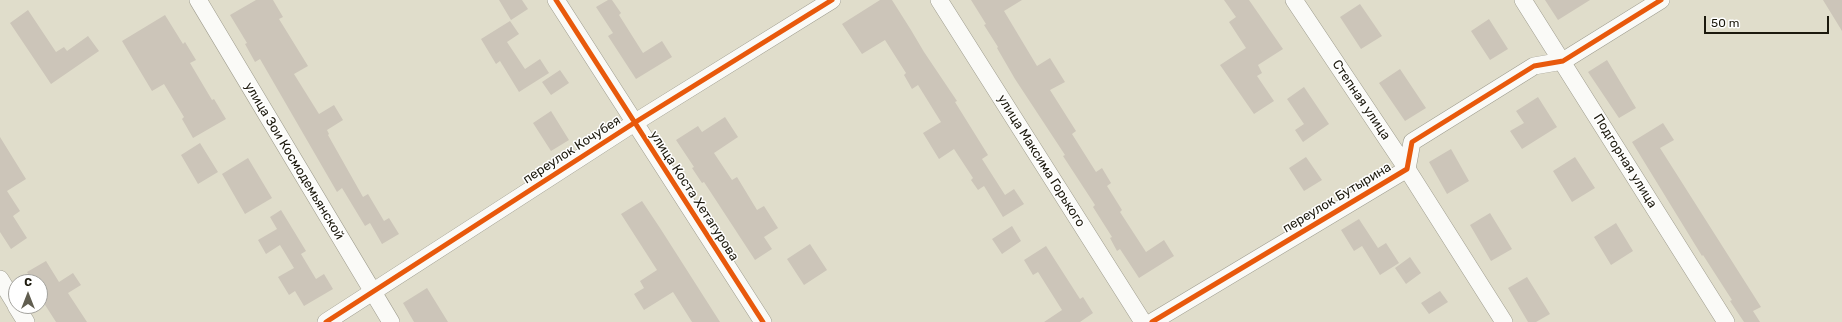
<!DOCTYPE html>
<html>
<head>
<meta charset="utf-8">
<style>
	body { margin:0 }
	#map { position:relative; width:1842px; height:322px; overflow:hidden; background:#e0ddcb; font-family:Rubik,sans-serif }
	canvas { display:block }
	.north { position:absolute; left:8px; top:274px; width:40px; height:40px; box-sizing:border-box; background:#fff; border:1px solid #a4a39e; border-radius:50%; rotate:0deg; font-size:11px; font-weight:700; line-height:16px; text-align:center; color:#1c190d }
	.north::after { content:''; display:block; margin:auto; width:14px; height:18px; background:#615e50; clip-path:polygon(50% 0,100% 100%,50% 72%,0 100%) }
	.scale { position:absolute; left:1704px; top:16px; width:125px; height:18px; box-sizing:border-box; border:2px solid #1c190d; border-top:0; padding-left:5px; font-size:12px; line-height:14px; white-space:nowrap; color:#1c190d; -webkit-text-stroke:3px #fff; paint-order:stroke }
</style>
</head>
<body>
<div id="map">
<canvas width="1842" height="322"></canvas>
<div class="north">С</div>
<div class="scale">50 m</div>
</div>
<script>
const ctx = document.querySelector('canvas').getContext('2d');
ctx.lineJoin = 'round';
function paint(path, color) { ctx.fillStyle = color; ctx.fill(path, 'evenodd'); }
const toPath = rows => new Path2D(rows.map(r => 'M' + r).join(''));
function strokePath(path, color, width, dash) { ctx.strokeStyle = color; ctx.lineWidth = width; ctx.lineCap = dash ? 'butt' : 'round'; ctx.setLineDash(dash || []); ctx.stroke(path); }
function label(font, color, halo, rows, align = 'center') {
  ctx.font = font + ' Rubik,sans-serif'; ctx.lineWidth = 3; ctx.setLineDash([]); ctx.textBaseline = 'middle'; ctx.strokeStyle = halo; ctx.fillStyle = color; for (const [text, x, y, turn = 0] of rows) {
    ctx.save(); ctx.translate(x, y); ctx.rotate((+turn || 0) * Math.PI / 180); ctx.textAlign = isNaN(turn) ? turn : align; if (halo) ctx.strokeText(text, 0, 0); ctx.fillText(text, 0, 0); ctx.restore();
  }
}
const building = toPath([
	[256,0,273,0,283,17,279,19,308,66,294,74,319,114,334,105,343,120,327,130,329,134,328,135,363,197,368,194,384,221,389,218,399,234,382,244,370,223,365,226,342,188,337,192,260,59,255,62,245,44,247,43,230,15],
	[499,0,522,0,528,9,511,20],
	[608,0,612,0,621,13,619,15,643,53,662,41,672,57,636,79,608,36,613,33,596,7],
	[880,0,892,0,911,30,924,52,957,101,955,102,988,155,982,159,1005,195,1014,189,1024,204,1003,217,984,186,978,190,971,180,973,178,954,149,939,159,923,133,941,122,918,85,912,89,904,75,906,73,885,40,862,54,842,24],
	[971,0,1022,0,1004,11,1037,66,1050,58,1065,82,1050,90,1076,131,1072,134,1096,172,1102,168,1111,183,1107,186,1122,210,1120,212,1146,252,1164,240,1174,256,1139,278,1120,249,1117,251,1110,238,1112,237,1093,207,1095,205,1063,156,1065,155,1015,79,997,48,998,47,984,25,986,24],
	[1224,0,1249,0,1283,49,1258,65,1262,73,1257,76,1274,101,1254,114,1220,65,1246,48,1229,22,1236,17],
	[1545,0,1590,0,1558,20],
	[1823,0,1842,0,1842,31],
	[1360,4,1382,36,1361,49,1340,17],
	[28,10,56,52,64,47,67,51,88,36,99,51,51,84,10,23],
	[165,15,183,44,185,42,196,60,190,63,212,100,214,99,226,119,193,138,182,119,184,117,164,84,152,91,122,41],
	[1489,19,1508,49,1490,60,1471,31],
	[510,21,519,34,507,42,525,69,540,59,549,73,519,92,500,61,496,64,481,39],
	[1607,60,1636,108,1619,118,1588,72],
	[1400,69,1426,108,1405,121,1379,83],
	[560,70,569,83,551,95,542,82],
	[1304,87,1329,124,1303,142,1295,130,1304,124,1287,99],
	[1538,97,1557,127,1522,149,1510,131,1524,123,1516,111],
	[551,111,569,140,551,151,533,123],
	[725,117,738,137,714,153,732,180,737,177,757,210,764,206,778,228,764,237,772,249,755,260,704,182,702,183,692,168,694,167,676,140,698,126,702,132],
	[1663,123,1674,140,1660,148,1761,307,1753,311,1760,322,1744,322,1730,301,1732,300,1703,255,1702,256,1632,142],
	[0,137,26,179,7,191,20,211,13,216,27,238,11,249,0,232],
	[200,143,218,172,198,184,181,155],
	[1451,149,1469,181,1447,194,1429,162],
	[1306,157,1322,180,1304,191,1289,168],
	[1575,157,1595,188,1572,202,1553,171],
	[248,158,272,198,245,214,222,174],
	[642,201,660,228,720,322,692,322,673,292,644,310,634,294,644,288,640,281,657,270,621,214],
	[281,210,306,251,301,254,316,279,324,274,333,289,304,306,295,291,289,295,278,277,294,268,280,245,266,254,258,240,277,229,270,217],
	[1490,213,1512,249,1491,261,1470,225],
	[1359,219,1378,248,1386,243,1399,263,1380,275,1362,246,1354,251,1341,230],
	[1616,223,1633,251,1611,265,1594,237],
	[1012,226,1021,241,1002,254,992,239],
	[810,244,827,270,804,285,787,259],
	[1046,246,1080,299,1083,297,1093,313,1080,322,1044,322,1062,310,1038,272,1033,275,1024,260],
	[1410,257,1421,273,1406,284,1395,268],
	[46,261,59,282,73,273,81,285,68,293,87,322,56,322,40,297,40,282,33,282,27,272],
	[1527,277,1550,314,1536,322,1528,322,1508,288],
	[427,288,448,322,414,322,403,303],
	[1440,291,1448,302,1429,314,1421,303]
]);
const minor = toPath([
	[198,0,391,322],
	[556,0,763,322],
	[939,0,1143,322],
	[1294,0,1407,169,1504,322],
	[1523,0,1726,322],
	[0,279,16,305],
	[16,306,26,322],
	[326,322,634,123,832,0],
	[1152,322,1407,169,1412,142,1534,66,1563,61,1661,0]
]);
const cycleway = toPath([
	[556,0,763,322],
	[326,322,634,123,832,0],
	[1152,322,1407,169,1412,142,1534,66,1563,61,1661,0]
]);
const streetNames = [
	["Степная улица",1361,100,56],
	["переулок Кочубея",572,150,-33],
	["улица Зои Космодемьянской",294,161,59],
	["улица Максима Горького",1041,161,58],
	["Подгорная улица",1625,161,58],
	["улица Коста Хетагурова",694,196,57],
	["переулок Бутырина",1337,198,-31]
];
paint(building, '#ccc5b9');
strokePath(minor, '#9e9c8e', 18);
strokePath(minor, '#fafaf7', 17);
strokePath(cycleway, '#e8590c', 5);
label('13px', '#1c190d', '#fff', streetNames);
</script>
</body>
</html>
